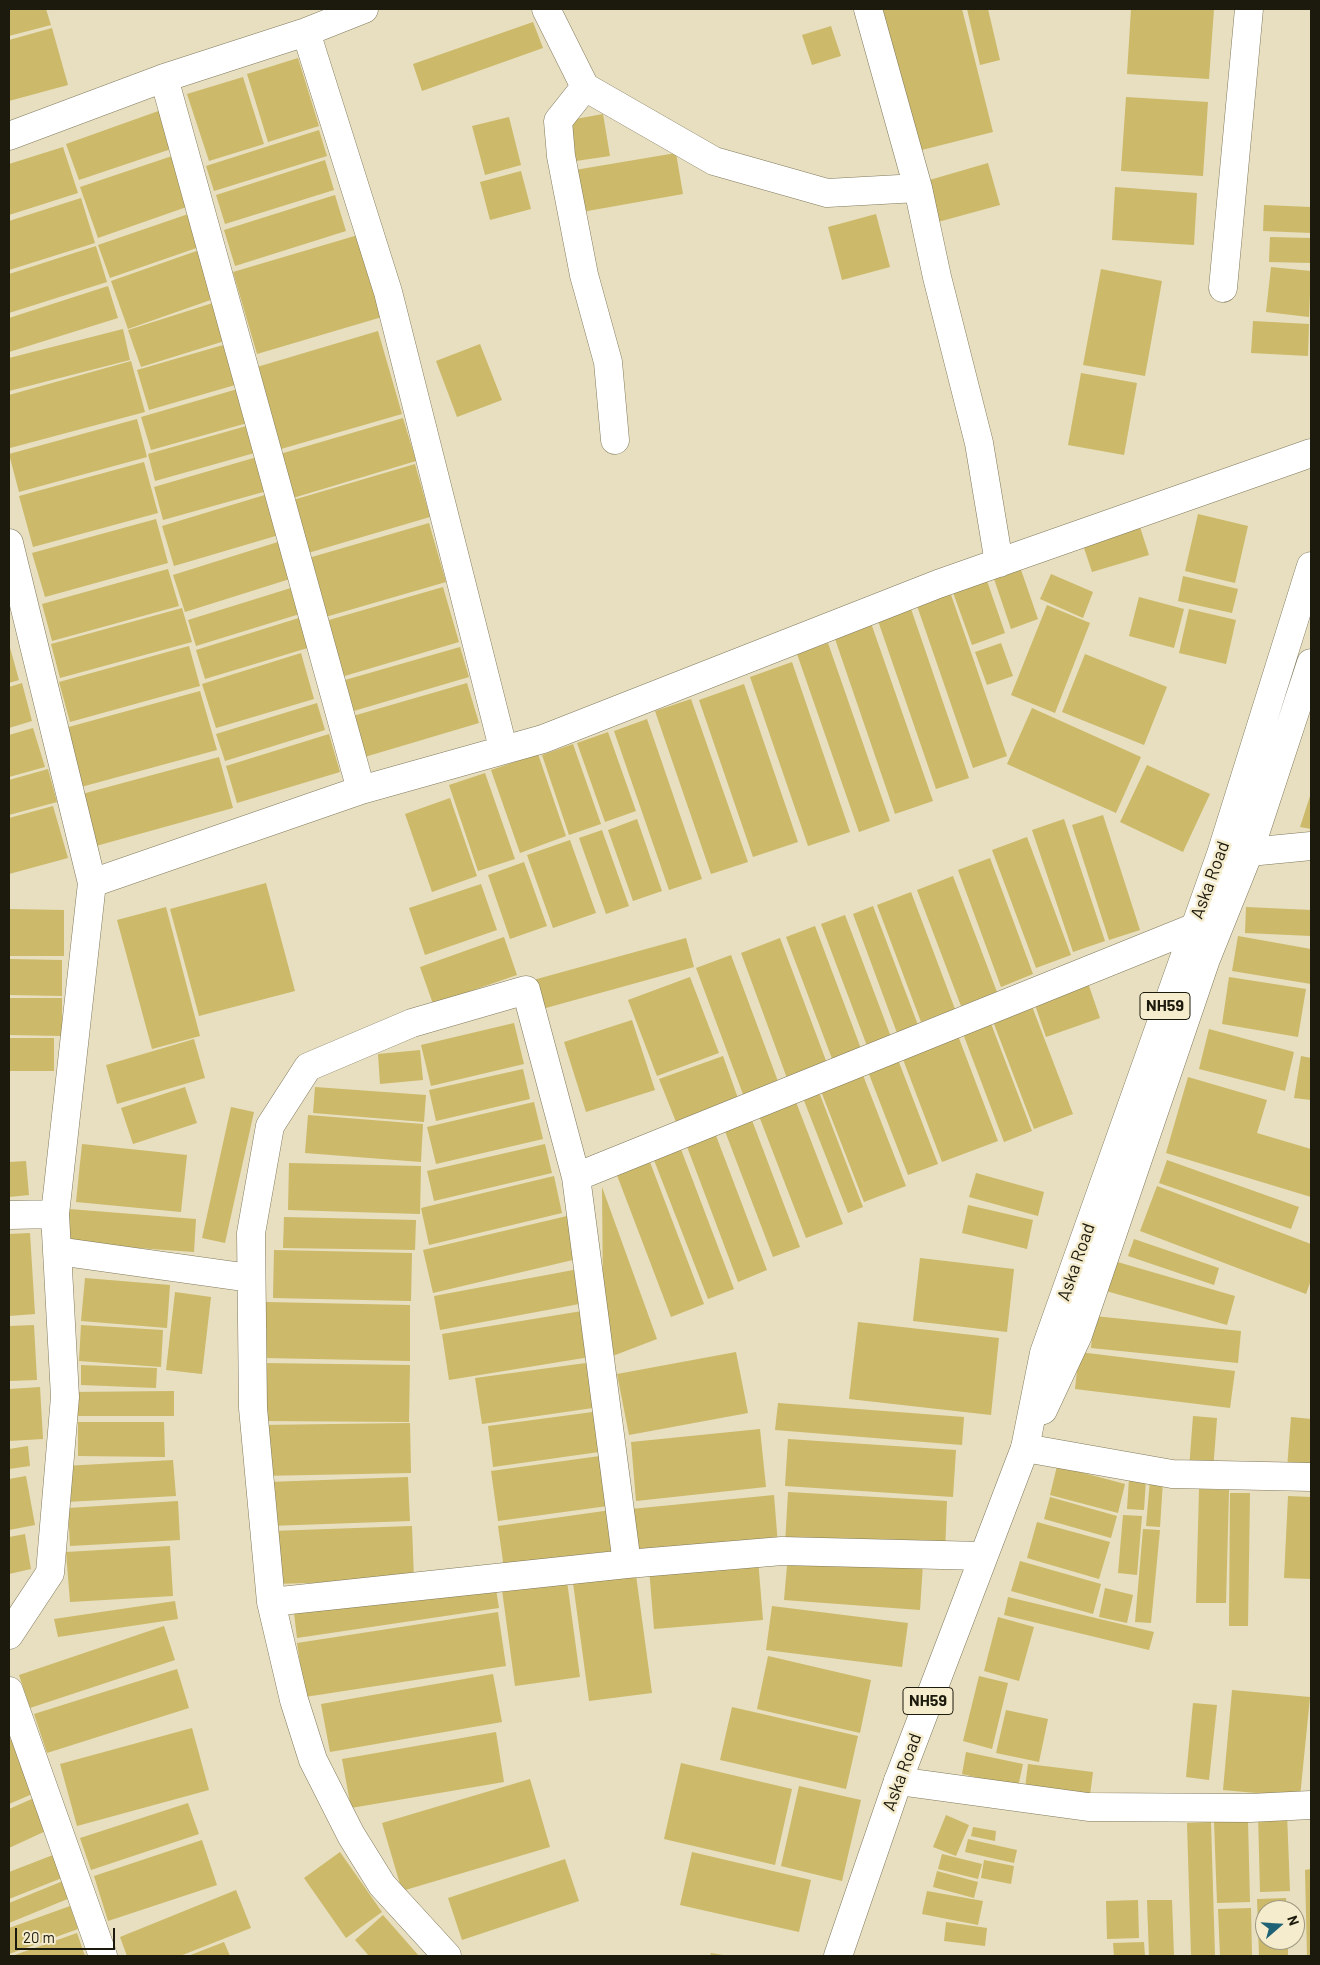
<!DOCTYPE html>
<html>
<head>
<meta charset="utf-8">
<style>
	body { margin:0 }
	#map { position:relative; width:1320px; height:1965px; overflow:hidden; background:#e7dfbf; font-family:Barlow,sans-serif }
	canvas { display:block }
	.frame { position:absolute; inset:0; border:10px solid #1c190d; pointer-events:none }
	.north { position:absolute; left:1255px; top:1900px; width:50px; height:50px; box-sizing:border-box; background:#f4eccc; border:1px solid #9e9880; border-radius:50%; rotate:71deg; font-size:14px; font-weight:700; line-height:20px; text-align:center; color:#1c190d }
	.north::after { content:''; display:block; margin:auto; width:18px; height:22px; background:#1f6275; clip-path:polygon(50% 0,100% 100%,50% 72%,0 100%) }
	.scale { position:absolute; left:15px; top:1928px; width:100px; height:22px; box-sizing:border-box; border:2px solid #1c190d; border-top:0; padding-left:6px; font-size:15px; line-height:18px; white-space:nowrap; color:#1c190d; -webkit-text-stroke:4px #f4eccc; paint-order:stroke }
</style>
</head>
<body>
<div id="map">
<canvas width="1320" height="1965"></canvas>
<div class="frame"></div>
<div class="north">N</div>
<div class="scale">20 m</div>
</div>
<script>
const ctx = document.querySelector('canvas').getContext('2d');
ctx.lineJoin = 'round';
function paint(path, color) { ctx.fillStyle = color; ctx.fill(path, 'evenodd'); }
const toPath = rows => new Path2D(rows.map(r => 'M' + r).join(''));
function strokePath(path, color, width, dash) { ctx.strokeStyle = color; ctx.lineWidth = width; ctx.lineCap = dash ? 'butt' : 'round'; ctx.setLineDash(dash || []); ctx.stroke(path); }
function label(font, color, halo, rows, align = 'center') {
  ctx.font = font + ' Barlow,sans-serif'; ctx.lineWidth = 5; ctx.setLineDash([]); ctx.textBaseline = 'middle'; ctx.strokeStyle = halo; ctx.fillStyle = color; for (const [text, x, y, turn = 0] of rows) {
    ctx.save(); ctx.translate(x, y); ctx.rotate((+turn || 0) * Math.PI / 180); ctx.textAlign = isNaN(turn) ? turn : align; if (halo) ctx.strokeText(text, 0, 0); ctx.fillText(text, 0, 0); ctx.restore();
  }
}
const building = toPath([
	[9,9,46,9,51,25,9,36],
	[882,9,962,9,993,132,918,151],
	[967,9,988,9,1000,60,980,65],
	[1131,9,1214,9,1209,79,1127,74],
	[533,22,543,48,422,91,413,64],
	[831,26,841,56,812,65,802,35],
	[52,28,68,85,9,101,9,40],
	[298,58,319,126,268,142,247,74],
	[243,77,264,144,209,161,187,94],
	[1126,97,1208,102,1203,176,1121,171],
	[164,109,177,147,79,180,66,144],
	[603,114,610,156,576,161,570,120],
	[509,117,521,165,485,175,472,126],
	[319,130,327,156,214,191,206,166],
	[63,147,78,193,9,215,9,164],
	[181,153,198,203,98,238,80,187],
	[676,153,683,194,582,212,575,170],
	[325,160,334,190,225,224,216,195],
	[988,163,1000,205,938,222,926,181],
	[521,171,531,209,490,220,480,182],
	[1115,187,1197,193,1194,245,1112,240],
	[335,195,346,231,235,266,224,230],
	[81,198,95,243,9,270,9,221],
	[1264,205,1311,207,1311,233,1263,231],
	[197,211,208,244,110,278,98,245],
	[876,214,890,267,842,280,828,227],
	[358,235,382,317,257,354,233,272],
	[1270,237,1311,238,1311,263,1269,262],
	[96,246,107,282,9,313,9,274],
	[205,248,222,296,128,329,111,281],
	[1271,267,1311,271,1309,317,1266,312],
	[1101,269,1162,281,1145,376,1083,365],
	[108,286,118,318,9,352,9,318],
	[219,301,231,339,141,367,128,330],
	[1253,321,1309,324,1308,356,1251,353],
	[123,329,130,360,9,391,9,358],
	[378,331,402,414,281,449,257,367],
	[230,343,242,383,149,410,137,370],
	[480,344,502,400,457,417,436,361],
	[131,361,145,412,10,448,9,395],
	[1081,373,1137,383,1124,455,1068,445],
	[241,388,251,422,151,450,141,417],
	[403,418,416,461,293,498,280,454],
	[137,419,147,457,19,492,9,454],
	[250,425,258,452,155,481,148,454],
	[257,457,267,491,163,520,154,487],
	[144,462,158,513,33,547,19,496],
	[415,464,430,517,308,553,293,500],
	[268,494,279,535,174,566,162,526],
	[1198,514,1248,526,1235,583,1185,571],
	[156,519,168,563,45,597,32,553],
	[429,523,446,582,322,618,305,559],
	[1140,527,1149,555,1092,572,1083,545],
	[281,541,293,578,185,612,173,575],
	[1019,564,1038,619,1011,629,992,573],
	[168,569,179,606,52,641,42,604],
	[1051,574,1093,592,1083,618,1040,599],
	[985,575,1005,633,972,645,951,587],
	[1183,576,1238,589,1232,613,1178,601],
	[294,587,303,613,196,646,188,620],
	[443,587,459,642,338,678,322,622],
	[949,589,1007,756,973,768,915,600],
	[1139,597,1184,609,1174,648,1129,636],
	[909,603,969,778,936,789,876,615],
	[1047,605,1090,623,1055,713,1011,695],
	[182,608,192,642,60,678,51,644],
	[1189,609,1236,620,1226,664,1179,653],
	[302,617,311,647,205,679,196,650],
	[871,623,933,801,895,814,834,636],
	[828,643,890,821,859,832,797,654],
	[1001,643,1013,676,987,685,975,652],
	[9,644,19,680,9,683],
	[189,646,200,686,70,722,59,682],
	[460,647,469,677,347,713,338,682],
	[301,653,314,699,216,728,202,684],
	[1085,654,1167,687,1144,745,1062,712],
	[792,662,850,832,808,846,750,677],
	[22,683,32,721,9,728,9,687],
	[467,683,479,723,358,759,346,718],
	[744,684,798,842,753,857,699,700],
	[200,691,217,750,81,787,65,728],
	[691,699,748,862,711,874,655,711],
	[317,703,325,730,225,761,216,734],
	[1032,708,1141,757,1116,813,1007,764],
	[647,719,702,879,669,890,614,731],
	[33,728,45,767,9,777,9,735],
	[608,732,636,811,605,822,577,743],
	[329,734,340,772,237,803,226,766],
	[573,744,601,824,569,835,542,755],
	[538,754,566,836,520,853,491,770],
	[219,757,233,808,96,846,82,794],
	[1147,765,1210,794,1183,852,1120,822],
	[48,769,57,802,9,815,9,780],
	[485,773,515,859,478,871,449,785],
	[1311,793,1311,829,1300,827],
	[450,798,477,876,432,892,405,814],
	[53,806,68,858,9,874,9,818],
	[1103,815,1140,930,1109,940,1072,825],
	[637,819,662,891,633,901,608,830],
	[1064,819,1105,941,1073,952,1032,830],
	[602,830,629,906,606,914,579,838],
	[1027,837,1071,955,1036,968,992,850],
	[570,840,596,913,553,928,527,855],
	[990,858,1033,974,1001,987,958,870],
	[524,862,547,926,510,939,488,875],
	[953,876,997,992,961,1006,917,890],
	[266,883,295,991,199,1016,170,909],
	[481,884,497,930,425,955,409,908],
	[911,892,955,1009,921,1022,877,905],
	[873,906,918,1025,897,1033,853,914],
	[166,907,200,1036,152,1049,117,920],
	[1246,907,1311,910,1311,936,1245,933],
	[9,909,64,910,64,956,9,956],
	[845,915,891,1037,867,1046,821,924],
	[815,926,863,1054,834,1064,786,937],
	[1238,936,1311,949,1311,984,1232,971],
	[504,937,517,975,433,1004,420,967],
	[686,938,694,967,535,1011,526,982],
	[780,938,828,1066,788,1081,741,953],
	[731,955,779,1084,744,1097,696,968],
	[9,959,62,960,62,996,9,995],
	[690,977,719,1053,657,1076,628,1000],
	[1229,977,1306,989,1298,1037,1222,1024],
	[1087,980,1100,1018,1046,1037,1033,999],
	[9,998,62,998,62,1036,9,1035],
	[1030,1001,1073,1114,1034,1129,991,1016],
	[632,1020,655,1090,586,1112,564,1042],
	[990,1021,1032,1131,1004,1142,962,1031],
	[514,1023,524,1064,431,1086,421,1045],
	[1209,1029,1294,1052,1285,1091,1199,1069],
	[957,1033,998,1141,942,1162,901,1054],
	[9,1038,54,1038,54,1071,9,1071],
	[194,1039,205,1078,117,1104,106,1065],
	[420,1050,423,1080,380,1084,378,1054],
	[723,1056,740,1104,678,1127,659,1079],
	[1301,1056,1311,1058,1311,1100,1294,1098],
	[897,1057,938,1164,908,1175,867,1069],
	[523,1069,530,1099,436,1121,429,1090],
	[861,1070,906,1186,864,1202,819,1086],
	[1188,1077,1267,1100,1257,1133,1311,1149,1311,1197,1166,1153],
	[185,1087,197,1123,133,1144,121,1108],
	[315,1087,426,1095,424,1122,313,1113],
	[817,1087,863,1207,848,1213,801,1093],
	[534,1102,543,1139,436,1164,427,1127],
	[796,1102,843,1224,806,1238,759,1116],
	[231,1107,254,1112,225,1243,202,1238],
	[308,1115,423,1124,421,1162,305,1153],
	[750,1115,800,1247,773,1257,723,1126],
	[715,1133,767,1270,738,1282,686,1144],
	[82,1144,187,1155,181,1212,76,1202],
	[545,1144,552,1173,434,1201,427,1171],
	[679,1144,734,1289,708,1299,652,1155],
	[648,1157,704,1304,671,1317,615,1170],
	[1167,1160,1299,1207,1291,1229,1159,1183],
	[26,1161,29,1195,9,1197,9,1162],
	[289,1163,421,1166,420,1214,288,1210],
	[976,1173,1044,1192,1038,1216,969,1197],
	[554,1176,562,1213,429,1245,421,1208],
	[1157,1186,1311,1244,1311,1280,1306,1294,1140,1231],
	[602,1187,657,1339,610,1357,603,1296],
	[968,1205,1033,1220,1027,1249,962,1233],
	[69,1209,196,1219,194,1252,67,1243],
	[567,1216,577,1259,433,1293,423,1250],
	[284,1217,416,1220,415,1250,283,1248],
	[30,1233,35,1314,9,1316,9,1234],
	[1134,1239,1219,1268,1214,1285,1128,1256],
	[274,1250,412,1253,411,1301,273,1298],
	[920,1258,1014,1269,1007,1332,913,1321],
	[1114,1261,1235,1296,1227,1325,1106,1291],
	[584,1268,590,1302,440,1330,434,1296],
	[85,1278,170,1285,167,1328,81,1321],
	[175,1292,211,1297,202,1374,166,1370],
	[266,1302,410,1305,410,1361,265,1358],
	[588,1310,596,1356,449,1380,442,1334],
	[1094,1316,1241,1331,1238,1363,1091,1348],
	[858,1322,999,1338,991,1415,849,1399],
	[34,1325,37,1380,9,1381,9,1326],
	[81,1325,163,1330,161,1367,79,1361],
	[736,1352,748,1413,629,1435,617,1374],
	[1079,1352,1235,1371,1230,1408,1075,1389],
	[593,1362,600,1407,482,1424,475,1378],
	[262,1363,410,1365,409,1422,262,1421],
	[81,1365,157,1368,156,1388,81,1385],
	[40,1387,43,1439,9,1441,9,1389],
	[174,1391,174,1416,71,1416,72,1392],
	[778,1403,964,1417,962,1445,775,1430],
	[600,1411,606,1451,493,1467,488,1426],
	[1193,1416,1217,1418,1213,1471,1189,1469],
	[1291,1417,1311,1419,1310,1471,1287,1469],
	[78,1422,164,1422,165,1457,78,1456],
	[410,1423,411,1473,260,1476,259,1425],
	[760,1429,766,1487,636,1501,631,1442],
	[788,1439,956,1450,953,1497,785,1486],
	[28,1446,30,1466,9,1469,9,1449],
	[607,1455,615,1505,498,1521,491,1471],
	[173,1460,176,1496,66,1502,64,1466],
	[1057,1466,1125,1484,1118,1513,1050,1495],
	[26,1476,35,1525,9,1530,9,1479],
	[408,1477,410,1521,269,1526,268,1482],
	[1129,1479,1146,1480,1144,1510,1127,1509],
	[1150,1480,1163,1481,1160,1527,1146,1526],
	[1199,1489,1229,1490,1226,1603,1196,1603],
	[788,1492,947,1501,945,1554,785,1545],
	[1230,1493,1250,1493,1248,1626,1229,1626],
	[774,1495,778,1545,635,1559,631,1509],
	[1288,1496,1311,1497,1311,1579,1284,1578],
	[1050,1497,1117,1516,1111,1538,1044,1519],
	[178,1501,180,1540,70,1546,68,1508],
	[611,1510,618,1561,505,1576,498,1526],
	[1123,1515,1142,1516,1137,1575,1118,1573],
	[1037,1522,1110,1542,1099,1579,1027,1558],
	[412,1526,414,1580,274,1584,272,1531],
	[1143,1529,1160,1530,1151,1623,1135,1622],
	[25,1534,31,1569,9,1574,9,1537],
	[170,1546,173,1596,70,1602,66,1552],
	[788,1554,923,1564,920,1610,784,1600],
	[758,1559,763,1620,654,1629,649,1568],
	[1020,1561,1101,1584,1093,1614,1011,1591],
	[636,1575,652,1693,589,1701,573,1583],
	[567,1581,580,1677,515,1686,502,1590],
	[495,1583,499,1608,297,1638,294,1613],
	[1105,1588,1133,1595,1127,1623,1099,1617],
	[1008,1597,1154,1632,1149,1650,1004,1615],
	[175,1601,178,1619,58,1637,54,1619],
	[772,1606,908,1623,902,1667,766,1650],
	[498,1612,506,1666,305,1697,297,1643],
	[998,1617,1034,1627,1019,1681,984,1671],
	[164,1626,175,1660,30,1708,19,1675],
	[768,1656,871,1680,860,1733,757,1709],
	[177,1669,189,1708,47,1753,34,1714],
	[493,1674,502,1722,330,1752,321,1704],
	[979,1676,1008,1683,992,1749,963,1741],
	[1232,1690,1310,1697,1300,1797,1223,1790],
	[1193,1703,1217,1705,1209,1780,1186,1777],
	[732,1707,858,1736,846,1789,720,1760],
	[1006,1710,1048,1719,1039,1762,996,1753],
	[192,1728,209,1790,77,1826,60,1764],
	[496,1732,504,1782,351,1808,342,1759],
	[15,1738,37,1792,9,1804,9,1740],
	[966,1752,1023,1764,1018,1787,962,1774],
	[681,1763,792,1789,775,1865,664,1839],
	[1028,1764,1093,1772,1090,1795,1025,1788],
	[530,1779,550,1847,402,1891,382,1823],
	[799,1786,861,1800,842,1881,781,1866],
	[34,1798,48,1830,9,1848,9,1809],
	[188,1803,199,1834,91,1870,80,1838],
	[1287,1813,1290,1891,1260,1892,1258,1814],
	[946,1815,969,1825,956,1856,933,1847],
	[1248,1821,1250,1902,1217,1903,1214,1822],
	[1211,1822,1215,1956,1191,1956,1187,1823],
	[973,1827,996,1831,995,1841,971,1836],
	[968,1839,1017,1850,1014,1863,965,1852],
	[202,1840,217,1885,108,1921,94,1876],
	[340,1852,382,1912,346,1938,304,1878],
	[692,1852,811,1880,799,1932,680,1905],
	[942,1854,982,1864,978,1879,938,1869],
	[53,1855,62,1878,9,1899,9,1872],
	[565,1859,579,1901,462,1940,448,1898],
	[984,1860,1014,1866,1011,1884,981,1878],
	[1311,1869,1311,1956,1307,1956,1305,1870],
	[937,1871,978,1882,974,1898,933,1887],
	[63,1881,70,1898,9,1923,9,1903],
	[236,1890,251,1928,180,1956,127,1956,120,1937],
	[927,1891,983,1901,978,1925,922,1914],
	[1286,1898,1287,1910,1265,1910,1265,1940,1288,1940,1288,1956,1259,1956,1257,1899],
	[1138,1900,1139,1938,1107,1939,1106,1901],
	[1147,1900,1172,1900,1174,1956,1149,1956],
	[70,1906,78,1929,9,1954,9,1928],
	[1251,1908,1252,1956,1220,1956,1218,1909],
	[383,1915,419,1956,369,1956,355,1940],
	[946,1922,987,1928,985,1946,944,1941],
	[77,1933,85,1956,12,1956],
	[224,1942,230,1956,188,1956],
	[1144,1942,1145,1956,1114,1956,1113,1943],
	[711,1953,723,1955,723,1956,710,1956]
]);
const minor = toPath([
	[546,9,585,87,558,121,561,156,584,275,608,362,615,440],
	[868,9,918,188],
	[306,32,388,292,503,748],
	[164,78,361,790],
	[585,87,714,161,827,193,918,188,937,277,979,443,999,563],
	[9,136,164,78,306,32,364,9],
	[1223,288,1249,9],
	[9,543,92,883,55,1214,65,1397,50,1573,9,1635],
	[1249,852,1311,846],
	[92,883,361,790,543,739,938,584,1311,453],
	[576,1177,1193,928],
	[9,1215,55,1214],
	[57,1251,250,1278],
	[1025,1448,1172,1474,1311,1477],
	[271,1602,627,1564,782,1551,982,1556],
	[9,1691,103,1956],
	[898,1781,1088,1807,1250,1808,1311,1805],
	[447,1956,382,1885,351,1835,313,1760,294,1700,271,1602,253,1408,251,1233,270,1126,308,1067,412,1023,526,990,576,1177,627,1564]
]);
const highway = toPath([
	[1043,1410,1078,1335,1206,959,1249,852,1311,663],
	[838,1956,898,1781,1025,1448,1044,1353,1221,854,1311,566]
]);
const shields = [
	[1165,1006,50],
	[928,1701,50]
];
const shieldNames = [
	["NH59",1165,1006],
	["NH59",928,1701]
];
const streetNames = [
	["Aska Road",1210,880,-70],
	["Aska Road",1076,1262,-71],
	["Aska Road",902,1772,-70]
];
paint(building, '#ccb969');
strokePath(minor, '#80795c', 29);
strokePath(highway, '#80795c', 29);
strokePath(minor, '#fff', 28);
strokePath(highway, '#fff', 28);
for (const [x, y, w] of shields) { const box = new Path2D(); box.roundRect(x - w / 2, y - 13.5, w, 27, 4); ctx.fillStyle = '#f4eccc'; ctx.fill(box); strokePath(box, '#1c190d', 1); }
label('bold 16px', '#1c190d', null, shieldNames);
label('18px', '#1c190d', '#f4eccc', streetNames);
</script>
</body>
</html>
